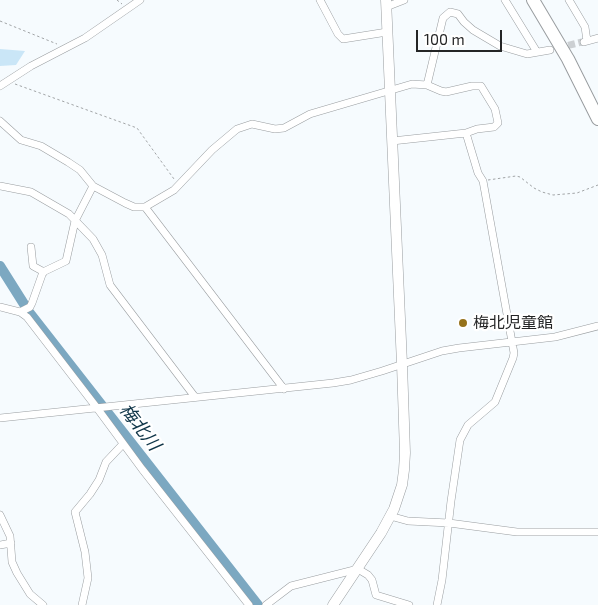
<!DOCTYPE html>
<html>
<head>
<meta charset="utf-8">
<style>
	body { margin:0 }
	#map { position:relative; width:598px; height:605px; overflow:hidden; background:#f6fbfe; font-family:"Exo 2",sans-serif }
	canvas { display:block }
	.scale { position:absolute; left:416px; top:30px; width:86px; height:22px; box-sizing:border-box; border:2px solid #242526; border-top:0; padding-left:6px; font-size:15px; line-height:18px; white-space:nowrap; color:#242526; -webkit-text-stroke:4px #fff; paint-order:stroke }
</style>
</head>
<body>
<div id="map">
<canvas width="598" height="605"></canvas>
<div class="scale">100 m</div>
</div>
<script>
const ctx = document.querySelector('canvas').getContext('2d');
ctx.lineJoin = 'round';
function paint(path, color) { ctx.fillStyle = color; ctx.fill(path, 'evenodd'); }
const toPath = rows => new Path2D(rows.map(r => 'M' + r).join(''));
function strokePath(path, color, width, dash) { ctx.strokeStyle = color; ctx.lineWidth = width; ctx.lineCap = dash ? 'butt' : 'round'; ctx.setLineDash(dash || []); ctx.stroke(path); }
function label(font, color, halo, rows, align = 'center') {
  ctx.font = font + ' "Exo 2","Noto Sans JP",sans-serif'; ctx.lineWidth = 4.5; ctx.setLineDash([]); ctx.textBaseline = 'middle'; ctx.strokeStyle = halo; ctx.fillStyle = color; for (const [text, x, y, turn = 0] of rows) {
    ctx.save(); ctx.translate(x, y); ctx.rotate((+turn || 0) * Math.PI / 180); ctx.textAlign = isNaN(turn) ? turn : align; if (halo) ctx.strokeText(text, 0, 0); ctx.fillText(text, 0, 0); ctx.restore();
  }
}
const green = toPath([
	[0,49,25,51,16,65,0,66]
]);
const river = toPath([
	[0,266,29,312,258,605]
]);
const streetTunnel = toPath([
	[558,48,582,42]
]);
const path = toPath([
	[117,0,122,4],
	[0,21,57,44],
	[15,84,137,128,174,179],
	[488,180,516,176,520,177,534,188,542,192,553,195,577,193,598,185]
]);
const street = toPath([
	[320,0,338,34,343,39,387,32],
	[505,0,537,52],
	[569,0,585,27,587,41],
	[386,7,404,0],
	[584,42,598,38],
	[427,85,443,18,450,12,458,14,464,22,473,30,500,46,527,54,550,50],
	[0,86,31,66,85,38,140,0],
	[0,121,21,140,41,146,68,162,80,170,93,186,125,203,134,207,145,207,174,190,212,150,237,129,252,124,275,129,284,128,310,114,412,84,427,85,441,91,446,92,472,86,481,86,495,109,498,123,494,127,477,129,466,133],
	[392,141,466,133,478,173,483,181,514,353,513,358,495,402,468,425,460,440,451,501,442,580,437,605],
	[0,186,31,192,69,214,93,239,102,255,110,285,195,397],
	[145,207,284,389],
	[31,247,33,266,44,272],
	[0,307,20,312,27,317,97,408,142,469,249,605],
	[20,312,30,307,32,303,43,272,66,261,75,221,93,186],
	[0,418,333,383,351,380,382,371,442,351,459,348,555,337,598,326],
	[0,515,10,536,12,562,17,573,30,594,43,605],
	[390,516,408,521,449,523,517,532,598,532],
	[0,545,11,543],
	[82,605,88,578,85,552,75,512,90,494,99,480,106,462,123,444],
	[266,605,291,586,358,569,368,575,372,580,376,595,409,605]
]);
const secondary = toPath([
	[333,605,381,533,394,509,402,485,404,470,405,453,402,364,386,0]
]);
const highway = toPath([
	[533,0,568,59,598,119]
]);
const markers = [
	[463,323,5,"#95721b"]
];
const poiNames = [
	["梅北児童館",473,323]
];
const waterNames = [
	["梅北川",140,427,52]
];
paint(green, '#cae6f7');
strokePath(river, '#7ca8c1', 10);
strokePath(streetTunnel, '#ccd0d3', 7, [7, 3.5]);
strokePath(street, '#999da0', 8);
strokePath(secondary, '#999da0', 11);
strokePath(highway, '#999da0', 14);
strokePath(path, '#a1a4a6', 1, [2.5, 2.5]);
strokePath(street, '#fff', 7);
strokePath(secondary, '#fff', 10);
strokePath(highway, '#fff', 12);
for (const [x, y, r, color] of markers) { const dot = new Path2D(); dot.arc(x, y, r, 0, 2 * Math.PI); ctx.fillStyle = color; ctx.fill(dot); strokePath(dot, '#fff', 2); }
label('16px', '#242526', '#fff', poiNames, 'left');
label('italic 18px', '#0e3447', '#fff', waterNames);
</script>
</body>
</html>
